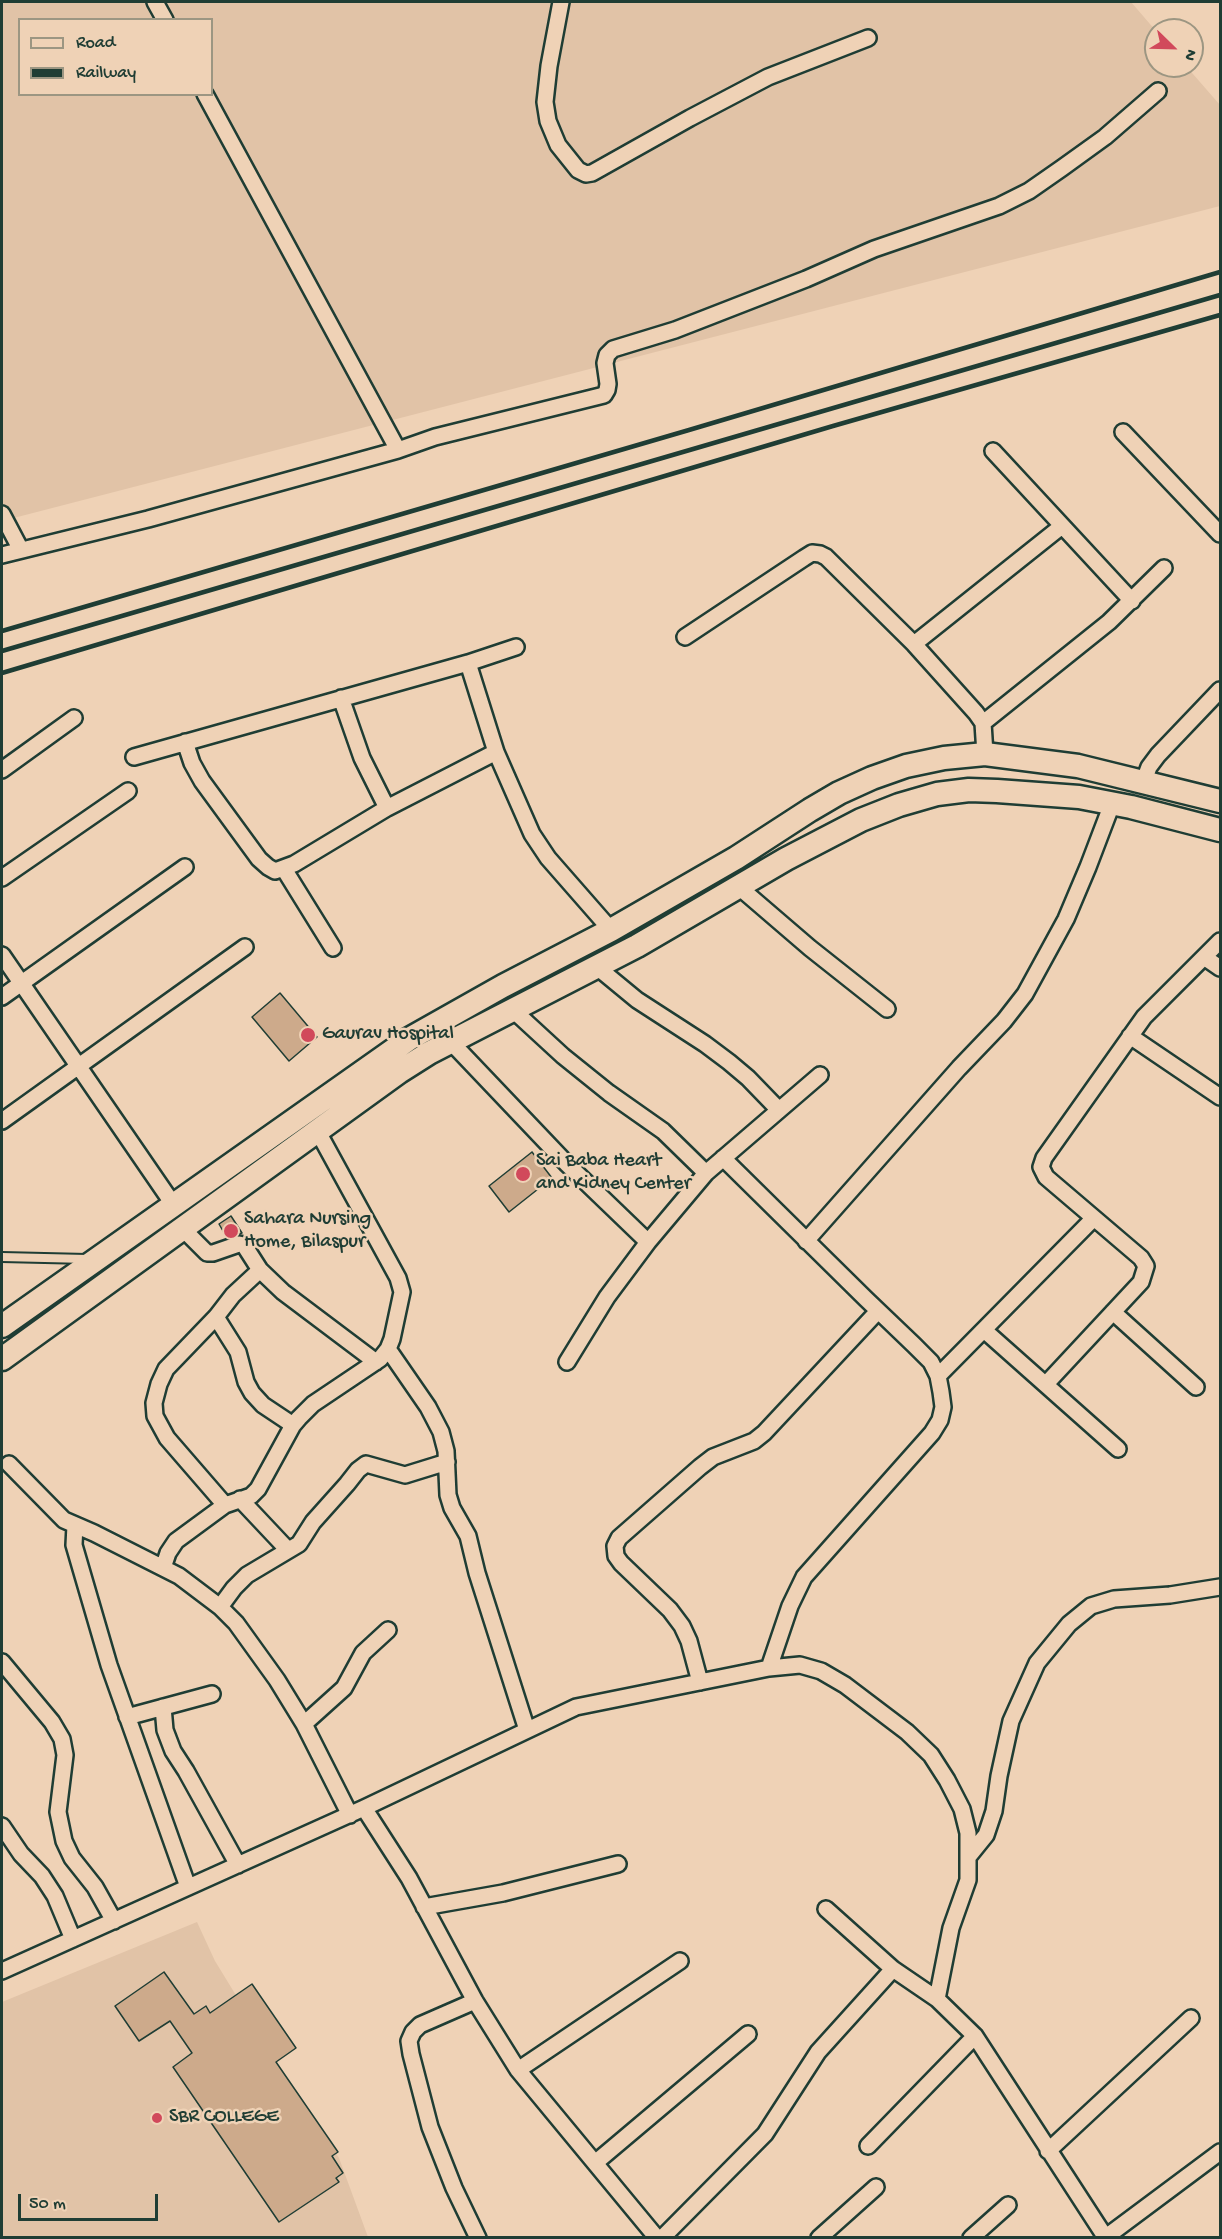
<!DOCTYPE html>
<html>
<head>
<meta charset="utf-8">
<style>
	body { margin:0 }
	#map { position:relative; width:1222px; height:2239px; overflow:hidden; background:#efd2b6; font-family:"Gochi Hand",sans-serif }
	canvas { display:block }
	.frame { position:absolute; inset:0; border:3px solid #1f3d34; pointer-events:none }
	.legend { position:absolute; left:18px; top:18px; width:195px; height:78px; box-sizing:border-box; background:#efd2b6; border:2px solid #9c9682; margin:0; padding:8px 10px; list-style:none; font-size:18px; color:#1f3d34 }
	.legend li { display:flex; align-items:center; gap:12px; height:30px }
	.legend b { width:30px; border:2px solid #9c9682 }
	.north { position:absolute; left:1144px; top:18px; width:60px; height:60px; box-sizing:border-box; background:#efd2b6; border:2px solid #9c9682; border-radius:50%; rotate:113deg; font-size:16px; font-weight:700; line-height:24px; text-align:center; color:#1f3d34 }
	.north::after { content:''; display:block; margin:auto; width:21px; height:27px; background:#d1495b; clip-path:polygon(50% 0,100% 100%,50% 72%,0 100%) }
	.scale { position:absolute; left:18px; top:2194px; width:140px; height:27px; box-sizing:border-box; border:3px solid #1f3d34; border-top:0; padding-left:8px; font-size:18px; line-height:21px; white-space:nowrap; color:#1f3d34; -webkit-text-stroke:4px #efd2b6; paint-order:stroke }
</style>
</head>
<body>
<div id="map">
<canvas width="1222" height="2239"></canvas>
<div class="frame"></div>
<ul class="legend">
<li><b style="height:8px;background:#efd2b6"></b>Road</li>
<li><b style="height:8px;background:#1f3d34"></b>Railway</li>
</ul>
<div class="north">N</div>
<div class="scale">50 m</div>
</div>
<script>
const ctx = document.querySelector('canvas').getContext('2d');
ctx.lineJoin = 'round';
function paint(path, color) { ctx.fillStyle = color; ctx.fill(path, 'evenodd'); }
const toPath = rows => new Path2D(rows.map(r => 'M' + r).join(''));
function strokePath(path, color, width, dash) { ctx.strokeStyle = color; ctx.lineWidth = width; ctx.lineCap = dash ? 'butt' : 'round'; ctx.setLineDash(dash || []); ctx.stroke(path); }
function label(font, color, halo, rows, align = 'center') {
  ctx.font = font + ' "Gochi Hand",sans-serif'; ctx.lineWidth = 5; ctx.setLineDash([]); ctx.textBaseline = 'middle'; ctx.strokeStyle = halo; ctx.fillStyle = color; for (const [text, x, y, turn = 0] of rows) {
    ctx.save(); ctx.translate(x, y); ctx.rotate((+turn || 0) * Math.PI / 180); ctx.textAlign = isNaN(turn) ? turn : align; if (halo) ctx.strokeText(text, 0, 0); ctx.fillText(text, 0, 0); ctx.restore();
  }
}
const built = toPath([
	[2,2,1131,2,1156,31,1156,66,1186,66,1220,105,1220,206,2,521],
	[20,20,212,20,212,94,20,94],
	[197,1922,215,1961,286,2077,339,2158,368,2237,2,2238,2,2002]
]);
const building = toPath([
	[280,993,317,1037,289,1061,252,1017,280,993],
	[532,1152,552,1178,509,1212,489,1186,532,1152],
	[231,1216,242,1233,227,1238,219,1224,231,1216],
	[164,1972,194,2014,206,2006,210,2013,252,1984,296,2048,276,2062,338,2152,332,2156,343,2173,336,2178,339,2182,279,2222,173,2067,192,2053,170,2021,139,2041,115,2006,164,1972]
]);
const lane = toPath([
	[2,1257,87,1259]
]);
const street = toPath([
	[155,2,165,20],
	[561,2,549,66,545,102,548,121,558,145,578,170,586,174,592,173,690,118,768,77,868,38],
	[205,94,398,450],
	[1123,432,1220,534],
	[993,451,1132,601],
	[2,514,21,550],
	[2,555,148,519,398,450,435,437,604,395,607,390,608,384,605,363,607,355,613,349,675,330,806,279,874,249,999,206,1029,191,1062,168,1105,137,1158,91],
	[685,637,804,558,812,553,820,554,826,557,914,644,976,713,983,723,985,754],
	[914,644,1062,526],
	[468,663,496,752,532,834,548,858,611,930],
	[341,698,362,758,387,808],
	[983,723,1109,622,1164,568],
	[185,742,192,763,202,781,259,859,268,867,275,871,294,864,387,808,496,752],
	[134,757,468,663,516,647],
	[2,770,74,718],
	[1143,783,1149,767,1158,755,1220,690],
	[284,869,333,948],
	[2,878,128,791],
	[739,887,810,948,887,1009],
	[2,955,173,1204],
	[1204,957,1220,968],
	[597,967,637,1000,705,1044,729,1062,748,1078,778,1109],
	[2,997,185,867],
	[513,1010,563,1056,609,1093,663,1131,706,1173],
	[1130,1036,1220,1097],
	[451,1042,567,1164,648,1242],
	[2,1121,245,947],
	[723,1158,866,1299,914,1345,931,1362,938,1376,941,1392,943,1407,940,1420,932,1433,804,1577,790,1606,769,1668],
	[182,1228,207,1253,213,1253,239,1244,244,1245,260,1270,283,1292,376,1362],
	[806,1241,959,1068,1004,1021,1025,994,1066,919,1088,867,1112,804],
	[1113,1312,1196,1387],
	[216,1317,238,1352,246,1382,252,1393,263,1405,293,1425],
	[984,1330,1118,1449],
	[388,1349,428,1407,441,1432,446,1451,448,1495,452,1508,468,1536,477,1573,527,1730],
	[567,1362,607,1297,648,1242,706,1173,820,1075],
	[938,1376,1094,1218],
	[1046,1384,1141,1282,1146,1266,1141,1258,1046,1177,1041,1167,1044,1158,1144,1017,1220,941],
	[9,1464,64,1520,94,1533,179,1576,220,1607,236,1623,277,1680,304,1724,350,1815],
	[240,1499,288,1550],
	[225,1505,167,1438,155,1416,154,1403,159,1384,166,1369,216,1317,233,1295,260,1270],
	[75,1525,74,1545,109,1665,188,1887],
	[163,1568,168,1553,176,1541,225,1505,251,1496,258,1489,293,1425,299,1418,313,1404,380,1359,388,1349,392,1339,402,1292,398,1278,317,1130],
	[220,1607,234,1588,247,1575,299,1544,313,1522,347,1484,358,1470,366,1464,405,1475,447,1462],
	[2,1662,52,1722,62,1739,65,1755,58,1812,64,1841,72,1858,95,1887,114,1921],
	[700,1682,689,1641,682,1626,670,1610,621,1563,616,1556,615,1546,619,1538,700,1467,713,1457,754,1441,764,1433,878,1311],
	[163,1707,165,1730,173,1751,186,1771,238,1865],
	[127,1717,212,1694],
	[304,1724,344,1688,363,1653,388,1630],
	[364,1808,409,1878,475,2001,518,2070,657,2238],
	[2,1826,21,1854,42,1876,55,1896,73,1939],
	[969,1856,986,1835,994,1811,999,1776,1011,1721,1037,1663,1069,1624,1091,1606,1114,1599,1170,1595,1220,1587],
	[424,1907,503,1893,618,1864],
	[826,1909,893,1969,937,1999,975,2036,1106,2238],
	[2,1971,364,1808,576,1707,769,1668,800,1665,821,1671,845,1685,907,1732,931,1755,947,1780,962,1809,968,1833,968,1880,951,1928,937,1999],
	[475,2001,420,2025,413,2032,409,2041,411,2054,430,2127,454,2188,478,2238],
	[518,2070,680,1961],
	[868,2146,975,2036],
	[1048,2151,1191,2018],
	[595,2163,748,2034],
	[1106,2237,1220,2152],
	[662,2238,765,2134,818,2052,893,1969],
	[819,2238,876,2187],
	[971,2238,1008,2205]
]);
const secondary = toPath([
	[2,1326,409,1039,503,986,611,930,736,858,810,810,839,793,872,778,906,766,944,758,985,754,1078,766,1220,801],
	[2,1359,399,1072,429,1053,637,946,786,859,861,820,899,805,937,794,969,790,997,791,1079,797,1131,807,1220,830]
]);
const rail = toPath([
	[2,631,689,430,1220,272],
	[2,651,1220,295],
	[2,673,833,426,1220,315]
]);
const markers = [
	[308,1035,8,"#d1495b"],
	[523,1174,8,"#d1495b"],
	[231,1231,8,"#d1495b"],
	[157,2118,6,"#d1495b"]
];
const poiNames = [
	["Gaurav Hospital",322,1035],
	["Sai Baba Heart",536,1162],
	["and Kidney Center",536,1185],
	["Sahara Nursing",244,1220],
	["Home, Bilaspur",244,1243],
	["SBR COLLEGE",169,2118]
];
paint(built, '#e1c3a7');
paint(building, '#cdaa8b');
strokePath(building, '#1f3d34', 1.5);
strokePath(lane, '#1f3d34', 12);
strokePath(street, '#1f3d34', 20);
strokePath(secondary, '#1f3d34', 27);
strokePath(lane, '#efd2b6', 8);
strokePath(street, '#efd2b6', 15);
strokePath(secondary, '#efd2b6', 22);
strokePath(rail, '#1f3d34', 4.5);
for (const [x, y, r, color] of markers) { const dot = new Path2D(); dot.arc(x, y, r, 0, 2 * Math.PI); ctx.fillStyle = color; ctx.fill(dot); strokePath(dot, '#efd2b6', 2); }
label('20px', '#1f3d34', '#efd2b6', poiNames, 'left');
</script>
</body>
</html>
